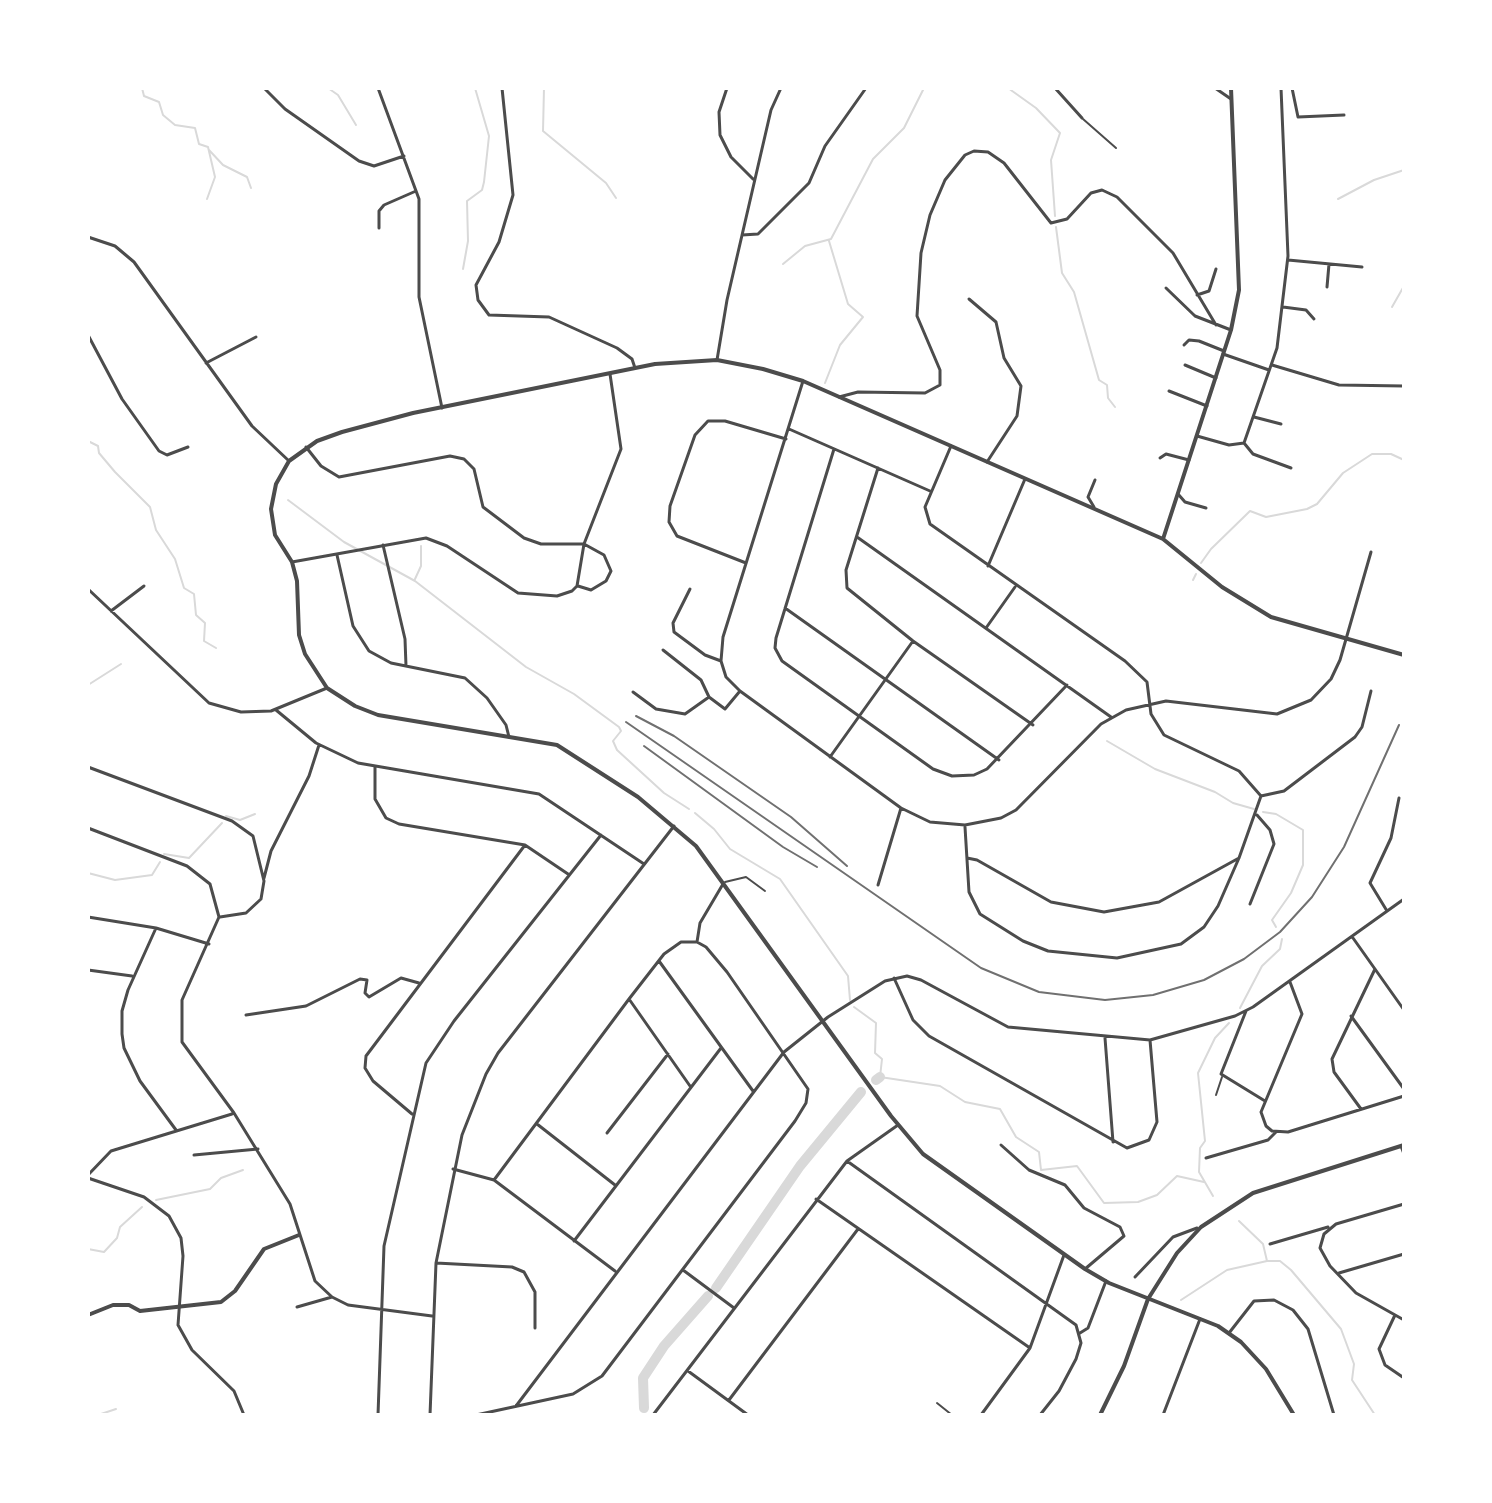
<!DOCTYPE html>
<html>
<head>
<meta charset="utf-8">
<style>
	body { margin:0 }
	#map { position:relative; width:1492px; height:1503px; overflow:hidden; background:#fff; font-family:"DM Sans",sans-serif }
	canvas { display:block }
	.frame { position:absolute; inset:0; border:90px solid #fff; pointer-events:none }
</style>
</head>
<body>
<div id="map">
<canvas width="1492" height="1503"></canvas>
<div class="frame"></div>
</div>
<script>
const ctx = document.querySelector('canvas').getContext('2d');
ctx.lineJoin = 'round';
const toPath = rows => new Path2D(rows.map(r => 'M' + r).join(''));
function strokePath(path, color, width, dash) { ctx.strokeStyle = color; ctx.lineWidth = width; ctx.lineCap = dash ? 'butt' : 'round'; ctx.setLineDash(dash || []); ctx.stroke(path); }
const stream = toPath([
	[142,88,144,96,159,102,163,115,175,125,195,128,199,144,208,147,215,177,207,199],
	[328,88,338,95,356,125],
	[544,88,543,131,606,183,616,198],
	[1008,88,1036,108,1060,133,1051,160,1055,216],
	[209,150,223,165,247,177,251,188],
	[1338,199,1374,180,1404,170],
	[1056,227,1062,273,1074,292,1099,380,1107,385,1108,398,1115,407],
	[783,264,805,246,831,239,873,159,904,128,924,88],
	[463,269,468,241,467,201,482,190,484,182,489,136,475,88],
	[1392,307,1404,286],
	[825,383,840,345,863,317,848,304,829,241],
	[88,441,98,446,99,453,115,472,150,507,156,530,175,559,184,588,194,594,196,615,205,623,204,641,216,648],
	[288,500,344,542,415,581,526,667,574,694,619,727,621,731,613,741,617,750,664,793,689,809],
	[1201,563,1211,549,1250,511,1266,517,1307,509,1317,504,1343,473,1372,454,1391,454,1404,460],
	[415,579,421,566,421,546],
	[1193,580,1196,574],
	[88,685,121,664],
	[1107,741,1155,769,1215,792,1233,803,1254,809],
	[1263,812,1276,814,1303,830,1303,865,1291,893,1272,920,1276,927],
	[695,813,714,829,730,849,780,879,848,976,850,1000],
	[226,816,240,820,255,814],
	[164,854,189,858,222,823],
	[88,873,115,880,152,875,160,862],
	[854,1007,876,1023,875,1053,882,1059,880,1077,940,1086,965,1102,1000,1109,1016,1137,1039,1152,1041,1170,1077,1166,1104,1203,1138,1202,1157,1195,1177,1176,1204,1182],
	[1240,1008,1262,966,1280,949,1282,939],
	[1213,1196,1199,1172,1200,1148,1205,1141,1198,1073,1215,1038,1229,1023],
	[156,1200,210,1189,221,1178,243,1170],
	[1239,1221,1263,1244,1267,1261,1280,1261,1291,1270,1341,1329,1354,1364,1352,1380,1375,1415],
	[88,1249,104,1252,117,1238,120,1227,142,1207],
	[1181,1300,1227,1270,1267,1261],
	[98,1415,116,1409]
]);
const river = toPath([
	[876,1080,880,1077],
	[716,1288,800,1166,861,1092],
	[644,1408,643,1378,664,1346,708,1296]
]);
const service = toPath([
	[1083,119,1116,148],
	[725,882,746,877,765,891],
	[1216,1095,1222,1077],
	[937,1403,952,1415]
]);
const minor = toPath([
	[264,88,285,109,359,161,374,166,404,156],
	[378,88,419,199,419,297,442,408],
	[502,88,513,195,499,242,476,285,478,300,489,315,549,317,617,348,632,359,635,368],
	[727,88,719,112,720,135,731,157,753,179],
	[1055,88,1082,118],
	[1215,88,1231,99],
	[1292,88,1298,117,1344,115],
	[379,228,379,211,384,205,416,191],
	[742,235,758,234,809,183,825,146,866,88],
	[88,237,115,246,134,262,252,426,289,461],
	[1288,260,1362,267],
	[1327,287,1329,264],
	[1166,288,1195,316,1231,330],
	[1197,295,1209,291,1216,269],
	[969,299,996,322,1004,358,1021,386,1017,416,987,462],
	[1283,307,1306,310,1314,319],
	[88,335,122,399,159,451,167,455,188,447],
	[1184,345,1189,340,1199,341,1224,351],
	[1223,354,1269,370],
	[717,360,727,300,771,110,781,88],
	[206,363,256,337],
	[1185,365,1216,378],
	[1272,365,1339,385,1404,386],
	[803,381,723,637,721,661,726,677,740,691,901,808,930,822,965,825,1001,818,1016,810,1101,724,1126,710,1166,701,1277,714,1311,700,1331,679,1340,660,1371,552],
	[1169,391,1207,406],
	[839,397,858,392,925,393,940,385,940,370,917,316,921,253,930,215,945,180,965,155,974,151,988,152,1004,163,1051,223,1067,219,1091,193,1102,190,1117,197,1173,253,1216,325],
	[1254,417,1281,424],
	[789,429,930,491],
	[1197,436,1229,445,1244,443,1277,348,1288,256,1281,88],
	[1244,443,1253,454,1291,468],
	[951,446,925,507,930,524,1125,661,1147,682,1151,714,1164,735,1239,771,1261,796,1239,858,1218,906,1204,927,1181,944,1117,958,1048,951,1023,941,980,914,969,892,965,827],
	[306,447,321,466,339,477,450,456,464,459,474,469,483,507,524,538,541,544,584,544,604,555,611,571,606,581,591,590,578,586],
	[834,449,776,638,775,648,782,661,933,769,952,776,974,775,987,769,1067,685],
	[1160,458,1166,454,1189,460],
	[878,468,846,570,847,588,913,641,1033,725],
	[1178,494,1185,502,1206,508],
	[1094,507,1088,497,1095,480],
	[857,537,1111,717],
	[383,545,405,639,406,666],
	[337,555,353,626,369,651,391,663,465,678,487,698,506,725,509,737],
	[292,562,426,538,447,546,518,593,557,596,572,591,577,586,584,544,621,449,610,374],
	[746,563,677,536,669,522,670,506,695,435,708,421,725,421,786,439],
	[988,566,1025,479],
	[88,589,209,703,241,712,271,711,327,688],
	[690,589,673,623,674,632,705,655,721,661],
	[785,608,999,760],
	[111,611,144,586],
	[986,628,1015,587],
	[663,650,701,680,709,697,725,709,740,691],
	[633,692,656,709,685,714,709,697],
	[276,710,316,743,358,763,539,794,644,864],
	[830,757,913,641],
	[88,767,232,821,253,836,264,881,261,899,246,913,220,917],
	[375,767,375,799,386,818,399,824,525,845,568,874],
	[1261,796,1284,791,1355,737,1362,727,1371,691],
	[88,828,187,866,210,884,219,917,182,1000,182,1042,234,1113,290,1204,315,1281,332,1297,348,1305,432,1316],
	[967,858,977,860,1051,902,1104,912,1159,902,1239,858],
	[264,878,271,851,309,776,319,745],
	[878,885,901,808],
	[1250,904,1274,844,1270,830,1257,815],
	[1387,911,1370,883,1391,838,1399,798],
	[88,917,156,928,209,944],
	[156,928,128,990,122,1011,122,1034,124,1048,140,1081,176,1130],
	[1353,938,1404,1010],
	[697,942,700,923,723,884],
	[659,961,753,1091],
	[88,970,132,976],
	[894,978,913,1020,929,1036,1127,1148,1149,1140,1157,1122,1150,1040],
	[1290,982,1302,1014,1261,1112,1266,1126,1272,1131,1288,1132,1404,1096],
	[629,999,690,1086],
	[1246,1011,1221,1074,1265,1101],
	[246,1015,306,1006,360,979,367,980,365,993,369,997,401,978,419,983],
	[1351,1016,1404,1089],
	[1105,1038,1113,1142],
	[1361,1109,1334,1072,1332,1059,1375,969],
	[412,1114,373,1081,365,1068,366,1056,525,845],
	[537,1124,615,1185],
	[607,1133,668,1054],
	[1001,1145,1029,1170,1065,1185,1084,1208,1120,1227,1124,1236,1085,1269],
	[1401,1146,1404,1154],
	[194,1155,258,1149],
	[1206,1158,1268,1140,1276,1132],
	[847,1161,1076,1325,1081,1343,1076,1359,1059,1391,1040,1415],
	[453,1169,494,1180,629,999,664,954,681,942,697,942,706,947,727,972,808,1089,806,1103,795,1121,602,1376,573,1394,476,1415],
	[88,1175,111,1151,232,1114],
	[88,1178,144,1197,169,1216,181,1238,183,1256,178,1325,192,1350,234,1391,244,1415],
	[494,1180,615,1271],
	[816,1199,1030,1348],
	[1404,1204,1336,1224,1324,1234,1320,1248,1330,1266,1356,1293,1404,1320],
	[574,1241,721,1048],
	[1270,1244,1328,1227],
	[436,1263,512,1267,524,1272,535,1292,535,1328],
	[683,1270,734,1308],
	[1339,1273,1404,1254],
	[1135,1277,1173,1237,1197,1228],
	[297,1307,332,1297],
	[1395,1315,1379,1349,1385,1365,1404,1378],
	[1080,1333,1088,1328,1106,1281],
	[1229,1333,1254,1301,1274,1300,1293,1310,1308,1329,1334,1415],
	[688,1371,748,1415],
	[729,1400,858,1229],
	[516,1406,784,1052,828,1017,885,981,907,976,921,980,1008,1027,1150,1040,1235,1016,1253,1007,1404,899],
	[378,1415,384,1246,426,1063,454,1021,601,835],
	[430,1415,436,1263,462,1135,486,1074,498,1053,674,826],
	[653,1415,847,1161,898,1125],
	[981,1415,1030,1348,1064,1255],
	[1163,1415,1200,1319]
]);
const tertiary = toPath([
	[1163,539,1231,330,1239,290,1231,88],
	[88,1315,113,1305,129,1305,140,1311,221,1302,235,1291,264,1249,299,1235],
	[1100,1415,1124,1366,1148,1299,1177,1253,1201,1227,1253,1193,1404,1145],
	[1294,1415,1266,1369,1241,1342,1218,1326,1109,1283,1085,1269,923,1154,891,1116,696,846,638,797,557,745,378,715,355,706,327,688,305,654,299,635,297,581,292,562,275,535,271,509,276,484,289,461,317,441,342,432,413,413,655,364,717,360,763,369,803,381,1163,539,1222,587,1271,617,1404,655]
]);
const rail = toPath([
	[636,716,674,736,791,817,847,866],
	[626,722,981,968,1039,992,1105,1000,1153,995,1204,980,1244,959,1280,932,1312,897,1344,847,1399,725],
	[644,746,783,847,817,867]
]);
strokePath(stream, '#d9d9d9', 2);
strokePath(river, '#d9d9d9', 10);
strokePath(service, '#4c4c4c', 2);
strokePath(minor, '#4c4c4c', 3);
strokePath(tertiary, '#4c4c4c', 4);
strokePath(rail, '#707070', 2);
</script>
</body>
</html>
